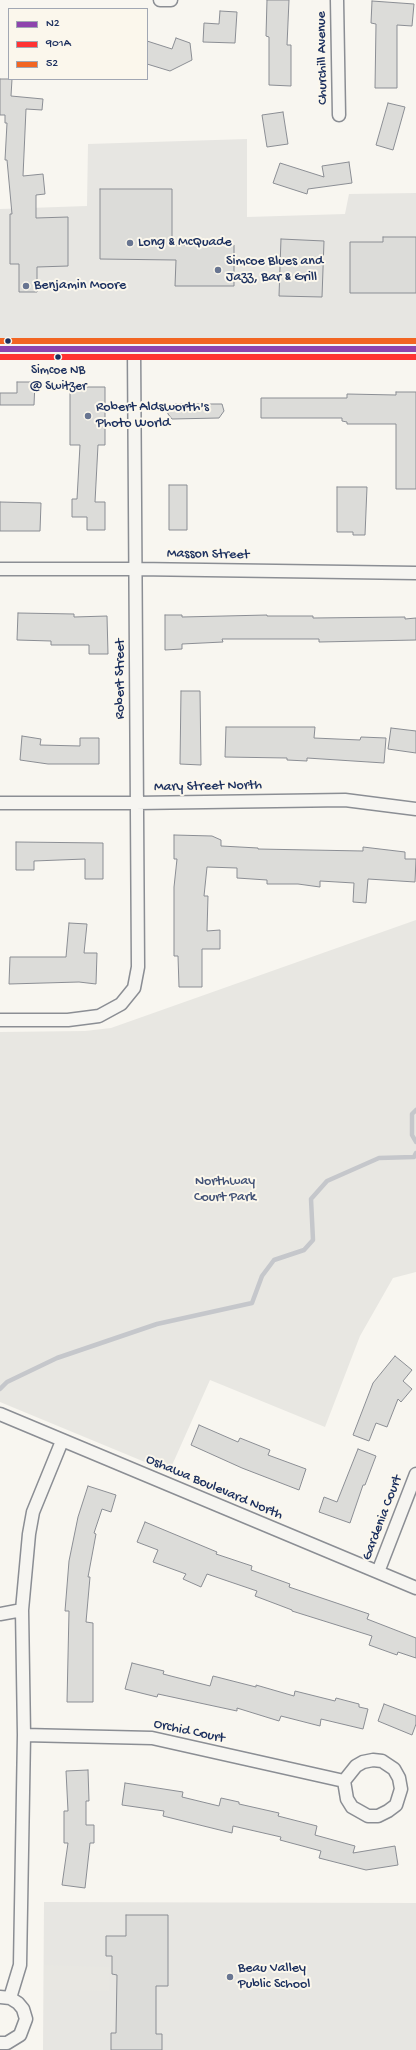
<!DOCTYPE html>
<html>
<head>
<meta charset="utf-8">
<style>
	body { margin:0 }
	#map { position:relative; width:416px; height:2050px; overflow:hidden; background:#f8f6f0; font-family:"Gochi Hand",sans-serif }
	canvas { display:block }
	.legend { position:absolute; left:8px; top:8px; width:140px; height:72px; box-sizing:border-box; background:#fbf7ec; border:1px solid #a1a7b3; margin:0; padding:5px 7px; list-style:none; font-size:12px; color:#1b2f5e }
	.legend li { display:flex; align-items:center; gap:8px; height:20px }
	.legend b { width:20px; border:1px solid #a1a7b3 }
</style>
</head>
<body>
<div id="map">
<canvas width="416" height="2050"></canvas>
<ul class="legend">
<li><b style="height:5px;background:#8e44ad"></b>N2</li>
<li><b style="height:5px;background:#f33"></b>901A</li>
<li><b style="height:5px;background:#f26522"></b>52</li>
</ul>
</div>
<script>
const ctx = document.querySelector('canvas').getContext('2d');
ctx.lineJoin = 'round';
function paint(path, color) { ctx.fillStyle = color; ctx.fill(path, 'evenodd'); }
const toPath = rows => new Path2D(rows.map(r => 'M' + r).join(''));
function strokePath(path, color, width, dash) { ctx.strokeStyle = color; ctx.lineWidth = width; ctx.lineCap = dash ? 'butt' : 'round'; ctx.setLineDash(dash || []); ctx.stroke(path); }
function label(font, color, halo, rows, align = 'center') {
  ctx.font = font + ' "Gochi Hand",sans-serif'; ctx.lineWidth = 4; ctx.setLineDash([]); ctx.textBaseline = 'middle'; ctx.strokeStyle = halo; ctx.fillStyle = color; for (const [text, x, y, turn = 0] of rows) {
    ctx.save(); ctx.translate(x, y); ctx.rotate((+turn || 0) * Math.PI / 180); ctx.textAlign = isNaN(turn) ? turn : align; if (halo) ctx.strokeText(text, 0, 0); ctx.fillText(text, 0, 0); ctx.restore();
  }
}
const built = toPath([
	[247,139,247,217,345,214,349,194,416,193,416,348,0,349,0,209,87,206,88,144],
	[44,1902,416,1903,416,2050,43,2050]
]);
const green = toPath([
	[416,920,416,1272,393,1278,360,1336,325,1427,210,1380,169,1472,0,1402,0,1032,85,1031,111,1028],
	[44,1965,110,1967,109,1991,44,1990]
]);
const stream = toPath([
	[416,1110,412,1114,412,1135,416,1142],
	[0,1389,7,1382,57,1358,157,1324,252,1303,262,1276,274,1260,304,1250,313,1240,311,1199,327,1181,379,1158,414,1157,416,1153]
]);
const building = toPath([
	[267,0,289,0,287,45,291,45,291,86,269,85,269,37,266,36,267,0],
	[372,1,414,4,412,26,397,25,397,88,375,88,376,24,371,23,372,1],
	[220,11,237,12,235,43,203,42,204,23,219,24,220,11],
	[176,38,190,43,192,60,170,71,147,64,147,41,172,49,176,38],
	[0,79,12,79,11,96,43,99,42,110,26,109,23,176,43,174,45,194,36,195,36,218,68,217,68,266,37,267,37,292,19,292,19,264,10,264,10,214,12,214,7,160,5,160,7,123,5,123,5,115,0,115,0,79],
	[388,103,405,107,393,150,376,145,388,103],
	[283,112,288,144,267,147,262,115,283,112],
	[349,162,352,183,308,189,307,194,273,183,280,163,324,177,322,166,349,162],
	[100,189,172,189,172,245,234,245,234,286,175,286,176,260,100,259,100,189],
	[383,237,416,237,416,293,350,293,350,242,383,242,383,237],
	[281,239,324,241,322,297,279,296,281,239],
	[17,382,35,382,34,405,0,405,0,393,17,393,17,382],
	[70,387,105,387,105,445,98,445,95,502,105,502,105,530,87,530,87,517,72,517,72,499,77,499,80,445,70,445,70,387],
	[396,392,416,392,416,489,396,489,396,424,347,424,347,422,342,421,342,418,261,418,261,398,347,398,347,394,396,395,396,392],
	[176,404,222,404,224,411,219,418,172,419,168,414,167,408,176,404],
	[169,485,187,485,187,530,169,530,169,485],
	[337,487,367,487,365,535,353,535,353,532,337,532,337,487],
	[0,502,41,503,40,531,0,531,0,502],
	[18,613,74,614,74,617,107,616,108,654,89,654,89,645,51,645,51,641,17,640,18,613],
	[165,615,182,615,182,617,267,615,267,616,313,616,313,618,405,617,405,619,416,618,416,640,319,642,319,639,222,639,223,642,182,644,182,649,165,650,165,615],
	[181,691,200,691,201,765,180,764,181,691],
	[226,727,315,727,314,738,360,740,361,737,386,738,384,763,307,758,307,761,287,760,287,758,225,757,226,727],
	[391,728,416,731,416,753,388,749,391,728],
	[22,736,41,739,40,745,80,746,80,738,99,738,99,764,48,764,20,760,22,736],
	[174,835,212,836,221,840,221,846,258,848,258,849,363,851,363,847,405,852,405,859,416,859,415,882,368,879,366,903,353,902,354,883,320,881,320,887,298,884,267,884,267,880,237,878,237,868,207,867,204,896,208,896,207,931,220,930,220,949,202,949,202,987,179,987,178,956,174,956,174,887,177,859,174,859,174,835],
	[16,842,103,843,103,879,85,879,85,859,34,861,34,870,16,870,16,842],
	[69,923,87,924,84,953,97,953,96,984,79,982,9,984,10,957,66,957,69,923],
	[395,1356,412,1370,403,1381,412,1389,401,1402,398,1399,387,1427,376,1423,369,1441,353,1435,373,1383,395,1356],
	[199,1425,238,1442,240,1438,270,1450,268,1455,306,1469,299,1490,242,1468,191,1445,199,1425],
	[358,1449,376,1456,365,1485,363,1485,350,1523,319,1512,324,1497,337,1502,358,1449],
	[88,1486,116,1495,111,1512,102,1509,94,1533,96,1534,88,1577,90,1577,86,1622,93,1623,93,1702,67,1702,69,1611,65,1611,69,1561,78,1517,88,1486],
	[145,1522,217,1552,216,1554,252,1566,251,1570,290,1584,289,1587,369,1614,367,1619,416,1638,416,1658,398,1652,397,1655,369,1645,372,1636,292,1611,292,1610,255,1596,257,1591,207,1574,201,1587,183,1579,186,1574,153,1562,158,1550,137,1542,145,1522],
	[132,1663,164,1671,163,1674,210,1686,213,1676,256,1687,256,1685,294,1696,295,1691,335,1701,336,1698,359,1704,359,1707,368,1709,363,1729,321,1719,320,1726,281,1716,279,1721,237,1708,237,1711,158,1694,157,1697,125,1689,132,1663],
	[384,1704,416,1716,416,1724,412,1735,378,1721,384,1704],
	[88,1770,89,1801,86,1801,86,1825,94,1825,94,1843,90,1843,85,1888,62,1885,68,1843,64,1843,64,1811,68,1811,66,1771,88,1770],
	[125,1783,183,1792,182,1797,219,1806,221,1798,239,1802,239,1804,279,1813,278,1816,317,1826,315,1835,355,1846,353,1853,395,1846,398,1865,366,1870,319,1858,321,1851,280,1840,281,1837,233,1826,232,1833,163,1816,164,1811,122,1805,125,1783],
	[126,1915,168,1915,168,1986,156,1986,156,2034,162,2034,162,2050,111,2050,111,2033,116,2033,117,1975,112,1974,112,1956,106,1956,106,1936,126,1936,126,1915]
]);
const minor = toPath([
	[160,0,171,0],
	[337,0,339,115],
	[0,569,136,569,416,573],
	[0,803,136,803,345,800,416,809],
	[0,1020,68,1020,99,1016,121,1004,134,988,138,967,134,349],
	[0,1414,416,1588],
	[378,1572,416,1474],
	[0,1614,22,1610],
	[24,1735,152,1738,344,1781],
	[373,1760,382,1761,394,1769,399,1778,401,1789,396,1805,388,1811,378,1816,368,1816,352,1807,347,1799,344,1781,356,1766,363,1762,373,1760],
	[0,1997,10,1998,18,2003,23,2009,26,2019,20,2035,7,2043,0,2043],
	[10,1998,20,1965,24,1735,22,1610,29,1534,33,1512,62,1441]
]);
const secondary = toPath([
	[0,349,245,350,416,349]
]);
const bus1 = toPath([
	[0,349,416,349]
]);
const bus2 = toPath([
	[0,357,416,357]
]);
const bus3 = toPath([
	[0,341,416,341]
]);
const markers = [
	[130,243,4,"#687591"],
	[218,270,4,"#687591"],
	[26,286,4,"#687591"],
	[8,341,3.5,"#1b2f5e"],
	[58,357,3.5,"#1b2f5e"],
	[88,416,4,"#687591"],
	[230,1977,4,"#687591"]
];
const busNames = [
	["Simcoe NB",58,371],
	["@ Switzer",58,387]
];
const streetNames = [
	["Churchill Avenue",323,58,-91],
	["Masson Street",208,555,1],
	["Robert Street",121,679,-90],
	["Mary Street North",208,787,-1],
	["Oshawa Boulevard North",214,1488,23],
	["Gardenia Court",383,1518,-69],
	["Orchid Court",189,1732,12]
];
const poiNames = [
	["Long & McQuade",138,243],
	["Simcoe Blues and",226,262],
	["Jazz, Bar & Grill",226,278],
	["Benjamin Moore",34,286],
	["Robert Aldsworth's",96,408],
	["Photo World",96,424],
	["Beau Valley",238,1969],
	["Public School",238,1985]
];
const parkNames = [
	["Northway",225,1182],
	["Court Park",225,1198]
];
paint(built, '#e7e6e2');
paint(green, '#e8e7e2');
strokePath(stream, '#c5c7cb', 4.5);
paint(building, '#dcdcd9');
strokePath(building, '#8b8e94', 1);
strokePath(minor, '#8b8e94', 15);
strokePath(secondary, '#8b8e94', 20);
strokePath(minor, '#f6f5f1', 12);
strokePath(secondary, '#f6f5f1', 17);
strokePath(bus1, '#8e44ad', 6);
strokePath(bus2, '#f33', 6);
strokePath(bus3, '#f26522', 6);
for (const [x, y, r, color] of markers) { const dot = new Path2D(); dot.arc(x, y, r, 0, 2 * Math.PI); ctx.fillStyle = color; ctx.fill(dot); strokePath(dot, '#fbf7ec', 1.5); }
label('13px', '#1b2f5e', '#fbf7ec', busNames);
label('14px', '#1b2f5e', '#fbf7ec', streetNames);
label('14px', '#1b2f5e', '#fbf7ec', poiNames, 'left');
label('14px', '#415176', '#fbf7ec', parkNames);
</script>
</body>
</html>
